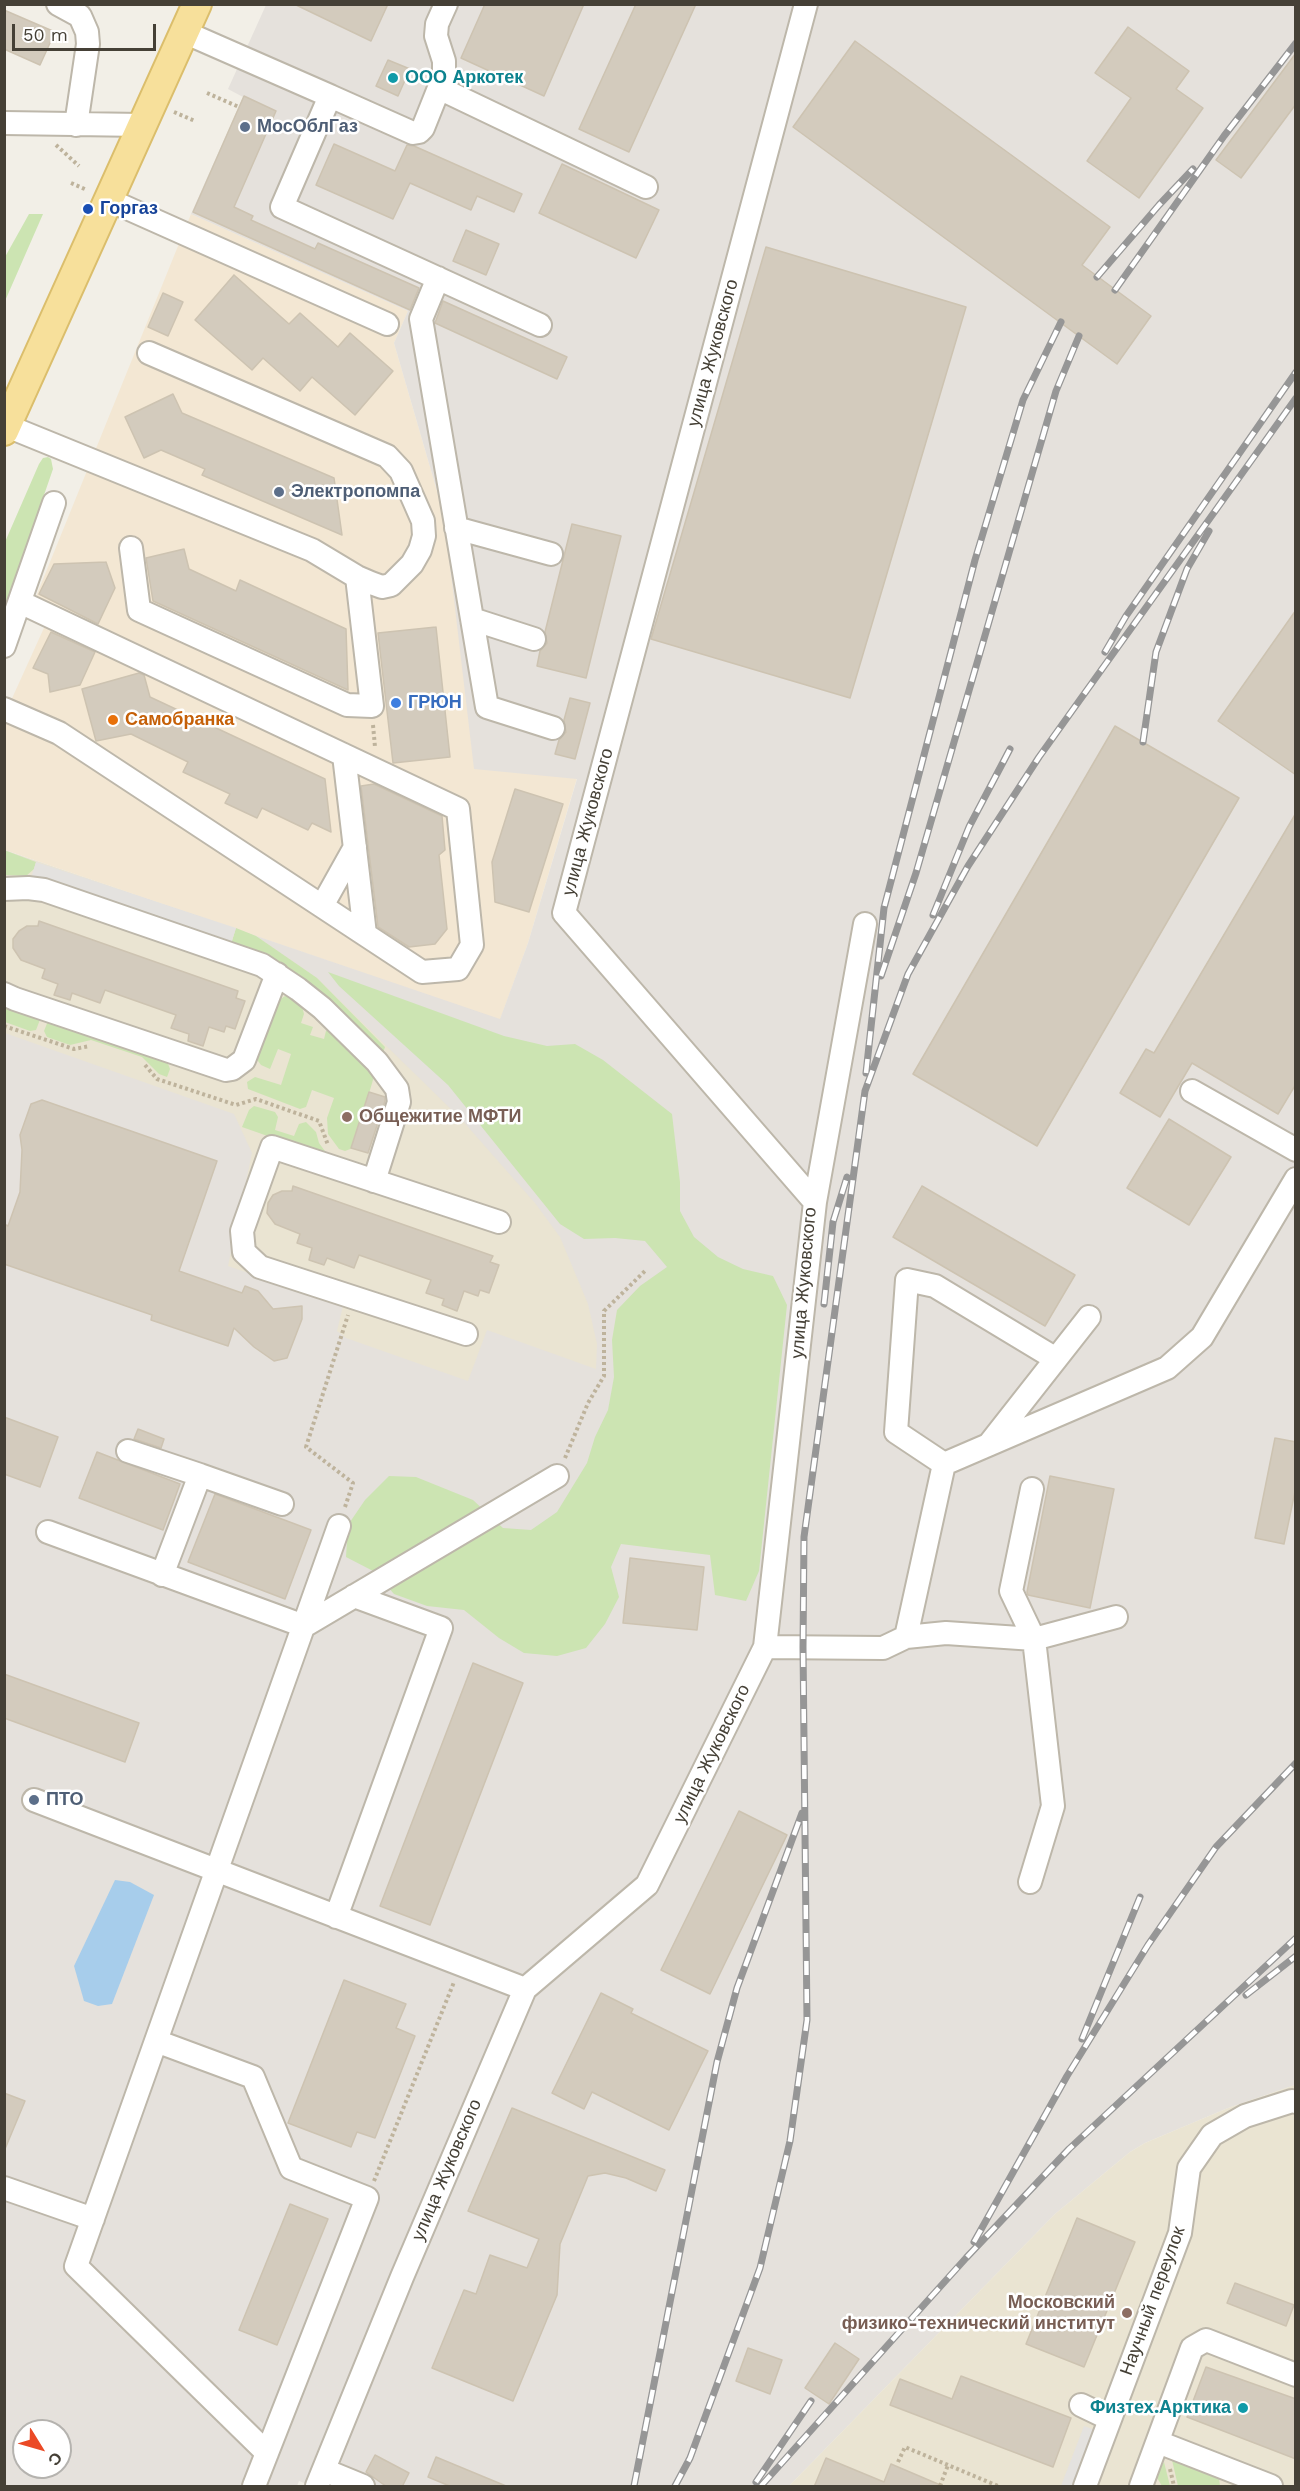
<!DOCTYPE html>
<html>
<head>
<meta charset="utf-8">
<style>
	body { margin:0 }
	#map { position:relative; width:1300px; height:2491px; overflow:hidden; background:#f2efe7; font-family:"Work Sans",sans-serif }
	canvas { display:block }
	.frame { position:absolute; inset:0; border:6px solid #454036; pointer-events:none }
	.north { position:absolute; left:12px; top:2419px; width:60px; height:60px; box-sizing:border-box; background:#fff; border:2px solid #b5b3af; border-radius:50%; rotate:127deg; font-size:16px; font-weight:700; line-height:24px; text-align:center; color:#454036 }
	.north::after { content:''; display:block; margin:auto; width:21px; height:27px; background:#eb4a26; clip-path:polygon(50% 0,100% 100%,50% 72%,0 100%) }
	.scale { position:absolute; left:12px; top:24px; width:144px; height:27px; box-sizing:border-box; border:3px solid #454036; border-top:0; padding-left:8px; font-size:18px; line-height:21px; white-space:nowrap; color:#454036; -webkit-text-stroke:4px #fff; paint-order:stroke }
</style>
</head>
<body>
<div id="map">
<canvas width="1300" height="2491"></canvas>
<div class="frame"></div>
<div class="north">С</div>
<div class="scale">50 m</div>
</div>
<script>
const ctx = document.querySelector('canvas').getContext('2d');
ctx.lineJoin = 'round';
function paint(path, color) { ctx.fillStyle = color; ctx.fill(path, 'evenodd'); }
const toPath = rows => new Path2D(rows.map(r => 'M' + r).join(''));
function strokePath(path, color, width, dash) { ctx.strokeStyle = color; ctx.lineWidth = width; ctx.lineCap = dash ? 'butt' : 'round'; ctx.setLineDash(dash || []); ctx.stroke(path); }
function label(font, color, halo, rows, align = 'center') {
  ctx.font = font + ' "Work Sans",sans-serif'; ctx.lineWidth = 5; ctx.setLineDash([]); ctx.textBaseline = 'middle'; ctx.strokeStyle = halo; ctx.fillStyle = color; for (const [text, x, y, turn = 0] of rows) {
    ctx.save(); ctx.translate(x, y); ctx.rotate((+turn || 0) * Math.PI / 180); ctx.textAlign = isNaN(turn) ? turn : align; if (halo) ctx.strokeText(text, 0, 0); ctx.fillText(text, 0, 0); ctx.restore();
  }
}
const commercial = toPath([
	[191,214,408,311,394,343,444,515,577,778,528,943,500,1020,5,850,4,716,53,608,35,599]
]);
const industrial = toPath([
	[266,5,1295,5,1295,2085,1228,2108,1145,2143,1130,2152,1055,2214,789,2486,312,2486,299,2481,297,2486,5,2486,4,850,500,1019,528,943,577,779,474,769,444,515,394,343,408,311,191,214,243,97,228,89],
	[24,2431,60,2431,60,2467,24,2467]
]);
const education = toPath([
	[4,850,256,936,317,978,461,1119,535,1203,560,1237,588,1304,597,1344,596,1369,487,1330,468,1381,346,1338,337,1331,343,1306,228,1266,252,1153,234,1114,5,1033],
	[1295,2085,1295,2486,789,2486,1055,2214,1130,2152,1145,2143,1228,2108]
]);
const green = toPath([
	[29,214,43,214,5,301,5,257],
	[48,457,51,459,53,469,5,608,5,542,39,464,43,458],
	[4,850,36,862,34,869,26,876,5,875],
	[236,928,256,936,317,978,385,1047,383,1053,331,1004,276,960,231,944],
	[328,972,504,1036,547,1046,575,1044,603,1060,672,1114,680,1182,680,1211,694,1237,718,1257,743,1269,773,1276,787,1305,759,1571,746,1601,715,1595,710,1555,621,1544,611,1567,619,1597,605,1624,586,1648,557,1656,524,1653,499,1638,464,1610,427,1606,394,1594,375,1572,346,1557,348,1525,365,1500,389,1476,416,1477,473,1500,503,1528,531,1530,557,1512,587,1463,595,1437,608,1410,614,1377,612,1340,617,1310,640,1286,667,1267,645,1241,615,1238,584,1239,560,1224,448,1085,339,986],
	[285,996,290,996,301,1003,304,1014,301,1023,313,1027,310,1035,324,1039,326,1031,331,1030,375,1073,353,1148,345,1151,339,1149,328,1134,327,1118,334,1098,312,1090,306,1107,300,1109,248,1089,247,1082,255,1077,281,1085,291,1054,278,1049,270,1069,261,1065,255,1057,276,1002],
	[5,1005,41,1017,36,1030,30,1031,5,1022],
	[48,1021,167,1061,170,1069,167,1077,159,1074,142,1057,91,1040,70,1045,47,1037,44,1031],
	[254,1106,275,1112,278,1117,275,1130,294,1136,299,1124,306,1122,316,1132,319,1143,330,1158,242,1127,249,1110],
	[1175,2459,1215,2475,1219,2478,1220,2486,1178,2486,1172,2460],
	[1164,2462,1170,2486,1162,2486,1156,2476]
]);
const parking = toPath([
	[36,862,236,928,231,944,31,878],
	[1084,2426,1098,2431,1077,2486,1061,2486]
]);
const water = toPath([
	[115,1880,130,1882,154,1895,112,2004,98,2006,84,2001,74,1966]
]);
const building = toPath([
	[294,4,388,4,371,41,294,4],
	[485,4,584,4,544,96,461,58,485,4],
	[636,4,696,4,629,152,579,129,636,4],
	[4,10,55,32,40,65,4,49,4,10],
	[1128,27,1189,71,1176,89,1203,108,1139,198,1087,161,1131,98,1095,73,1128,27],
	[855,41,1110,227,1082,265,1151,316,1117,364,793,127,855,41],
	[1296,53,1296,104,1241,178,1216,160,1296,53],
	[388,60,410,69,398,96,376,86,388,60],
	[244,96,276,111,234,207,253,216,251,220,315,249,318,243,419,288,410,310,193,212,244,96],
	[334,144,395,171,407,145,414,146,522,194,514,212,477,196,471,210,410,183,393,219,316,185,334,144],
	[562,164,659,210,636,258,539,213,562,164],
	[466,230,499,244,486,275,453,261,466,230],
	[766,247,966,307,850,698,651,639,766,247],
	[234,275,289,324,300,313,338,347,350,333,393,371,355,415,312,377,300,391,263,358,252,370,195,320,234,275],
	[163,293,183,302,168,336,148,327,163,293],
	[443,301,567,357,557,379,435,323,443,301],
	[173,394,182,413,334,478,342,535,202,475,205,469,161,450,144,458,125,417,173,394],
	[572,524,621,536,586,678,537,666,540,651,547,643,545,632,572,524],
	[184,549,189,569,236,591,240,580,346,629,348,690,153,601,146,558,184,549],
	[106,562,115,588,98,624,39,594,54,564,106,562],
	[1296,610,1296,775,1218,721,1296,610],
	[436,627,450,757,393,763,378,633,436,627],
	[51,632,95,652,80,685,50,692,48,674,33,668,51,632],
	[139,673,144,675,150,697,325,779,331,832,312,823,308,830,262,808,257,818,225,803,230,794,183,772,188,762,131,734,96,741,82,689,139,673],
	[570,698,590,703,575,759,555,754,559,740,566,732,564,720,570,698],
	[1115,726,1239,798,1037,1146,913,1074,1115,726],
	[374,784,442,816,445,850,439,855,447,929,435,944,409,947,378,927,361,786,374,784],
	[515,789,563,804,529,912,495,902,492,862,515,789],
	[1296,813,1296,1084,1278,1114,1192,1063,1160,1117,1120,1093,1146,1049,1154,1053,1296,813],
	[39,921,238,991,236,998,245,1001,235,1029,226,1026,224,1032,209,1027,203,1046,188,1041,189,1034,171,1028,176,1015,105,990,100,1003,72,993,70,1000,54,995,58,984,42,978,45,969,21,960,13,948,13,939,19,931,27,926,38,926,39,921],
	[369,1092,385,1097,385,1101,368,1153,351,1148,369,1092],
	[42,1100,217,1161,179,1271,242,1293,245,1286,258,1291,273,1309,302,1306,302,1319,287,1358,274,1361,254,1347,234,1328,228,1346,151,1320,152,1315,4,1264,4,1224,8,1226,20,1192,22,1150,20,1135,31,1104,42,1100],
	[1169,1119,1231,1157,1189,1225,1127,1188,1169,1119],
	[293,1186,493,1256,490,1262,499,1265,489,1293,480,1290,478,1296,464,1291,457,1311,442,1305,444,1299,426,1293,431,1280,359,1255,354,1268,327,1258,324,1265,309,1260,312,1248,297,1243,300,1234,275,1224,267,1213,268,1203,273,1195,282,1191,292,1191,293,1186],
	[922,1186,1075,1275,1045,1326,893,1237,922,1186],
	[4,1417,58,1437,40,1487,4,1474,4,1417],
	[138,1429,164,1439,161,1448,134,1439,138,1429],
	[1275,1438,1296,1442,1296,1487,1284,1544,1255,1538,1275,1438],
	[97,1452,180,1484,163,1530,79,1498,97,1452],
	[1050,1476,1114,1489,1090,1608,1028,1595,1027,1592,1050,1476],
	[215,1494,311,1530,285,1599,188,1562,215,1494],
	[630,1558,704,1567,697,1630,623,1623,630,1558],
	[473,1663,523,1683,430,1925,380,1906,473,1663],
	[4,1674,139,1723,125,1762,4,1718,4,1674],
	[739,1811,787,1835,710,1994,661,1970,739,1811],
	[344,1980,406,2004,396,2028,415,2036,375,2138,357,2132,351,2147,288,2123,344,1980],
	[601,1993,633,2009,631,2013,708,2051,669,2130,592,2092,584,2109,552,2093,601,1993],
	[4,2093,25,2101,5,2149,4,2149,4,2093],
	[512,2108,665,2170,656,2191,626,2178,605,2173,588,2176,560,2244,557,2295,513,2401,432,2368,464,2290,476,2294,490,2255,527,2268,539,2239,468,2211,512,2108],
	[290,2204,328,2219,277,2345,239,2330,290,2204],
	[1077,2218,1135,2242,1084,2367,1026,2344,1077,2218],
	[1235,2283,1294,2305,1286,2326,1227,2303,1235,2283],
	[835,2343,859,2359,829,2404,805,2388,835,2343],
	[748,2348,782,2360,770,2394,736,2381,748,2348],
	[1206,2367,1296,2399,1296,2459,1187,2417,1206,2367],
	[961,2376,1071,2418,1053,2467,890,2405,900,2379,952,2399,961,2376],
	[375,2455,409,2473,402,2487,387,2487,366,2472,375,2455],
	[436,2457,506,2486,506,2487,452,2487,428,2477,436,2457],
	[826,2458,884,2482,891,2464,945,2487,814,2487,826,2458]
]);
const path = toPath([
	[207,93,239,107],
	[174,112,195,121],
	[56,145,79,166],
	[71,183,87,190],
	[373,725,375,747],
	[4,1026,74,1049,90,1046],
	[145,1065,157,1079,236,1105,256,1099,319,1121,328,1145],
	[565,1458,588,1403,604,1376,604,1311,646,1270],
	[345,1507,353,1483,306,1447,348,1315],
	[374,2181,454,1982],
	[898,2462,905,2447,998,2486],
	[1170,2469,1174,2486],
	[940,2486,948,2465]
]);
const minor = toPath([
	[58,4,80,16,87,32,88,44,76,125],
	[184,32,330,96,282,207,540,325],
	[439,88,444,74,444,61,436,36,437,24,446,4],
	[330,96,413,133,419,132,423,128,439,88,646,187],
	[4,123,143,125],
	[109,200,387,324],
	[438,278,421,319,487,707,553,728],
	[7,426,312,550,357,577,371,583,382,587,391,585,412,564,420,550,424,536,423,521,401,471,387,456,149,353],
	[456,528,551,554],
	[131,548,139,610,347,705,372,706,357,577],
	[472,619,534,639],
	[4,646,54,503],
	[4,709,59,733,422,972,458,969,472,945,458,809,20,602],
	[344,755,365,934],
	[4,889,28,888,44,890,262,965,298,989,322,1008,377,1062,397,1089,399,1102,374,1181],
	[322,906,355,847],
	[4,994,15,999,226,1070,232,1069,244,1060,277,974],
	[1192,1091,1296,1150],
	[815,1202,865,924],
	[466,1334,260,1267,244,1252,242,1231,272,1147,499,1222],
	[990,1443,1089,1317],
	[128,1451,200,1475],
	[944,1464,896,1432,907,1280,935,1286,1056,1359],
	[48,1532,304,1626,557,1476],
	[162,1575,200,1475,282,1504],
	[906,1637,944,1464,1167,1368,1202,1337,1296,1179],
	[765,1647,883,1648,906,1637,946,1633,1034,1639,1011,1591,1032,1489],
	[34,1800,525,1989],
	[1030,1882,1053,1806,1034,1639,1116,1617],
	[336,1917,441,1628,354,1596],
	[156,2041,253,2077,291,2168,367,2198,254,2486],
	[4,2188,93,2219],
	[1081,2405,1110,2419],
	[1158,2442,1271,2486],
	[267,2453,76,2266,339,1526],
	[324,2470,363,2486],
	[317,2486,402,2277,525,1989,647,1885,765,1647,815,1202,564,913,806,4],
	[1085,2486,1180,2233,1189,2168,1212,2135,1245,2116,1292,2101,1296,2102],
	[1141,2486,1192,2348,1206,2340,1296,2375]
]);
const major = toPath([
	[4,431,197,4]
]);
const rail = toPath([
	[1097,277,1159,205,1193,169],
	[1115,290,1224,136,1296,43],
	[1105,652,1126,616,1296,372],
	[1143,742,1156,652,1187,569,1209,531],
	[933,915,969,827,1010,749],
	[881,976,916,873,1056,391,1079,336],
	[866,1073,884,908,975,560,1023,400,1061,322],
	[824,1304,833,1222,847,1177],
	[1246,1995,1296,1956],
	[1082,2039,1140,1897],
	[974,2242,1067,2076,1148,1945,1216,1847,1296,1763],
	[756,2482,811,2401],
	[634,2486,717,2062,737,1988,802,1813],
	[675,2486,690,2458,760,2268,790,2141,807,2020,803,1647,804,1537,865,1091,908,974,968,866,1039,757,1296,398],
	[761,2486,966,2258,1069,2149,1296,1938]
]);
const markers = [
	[393,78,6,"#0f9aa8"],
	[245,127,6,"#5c6f8a"],
	[88,209,6,"#1a4fb4"],
	[279,492,6,"#5c6f8a"],
	[396,703,6,"#3f7fe0"],
	[113,720,6,"#e8710a"],
	[347,1117,6,"#8d6e63"],
	[34,1800,6,"#5c6f8a"],
	[1127,2313,6,"#8d6e63"],
	[1243,2408,6,"#0f9aa8"]
];
const cultureNames = [
	["ООО Аркотек",405,78],
	["Физтех.Арктика",1231,2408,"right"]
];
const serviceNames = [
	["МосОблГаз",257,127],
	["Электропомпа",291,492],
	["ПТО",46,1800]
];
const transitNames = [
	["Горгаз",100,209]
];
const streetNames = [
	["улица Жуковского",713,353,-75],
	["улица Жуковского",588,822,-75],
	["улица Жуковского",804,1283,-85],
	["улица Жуковского",712,1754,-64],
	["улица Жуковского",447,2170,-67],
	["Научный переулок",1153,2301,-70]
];
const shopNames = [
	["ГРЮН",408,703]
];
const foodNames = [
	["Самобранка",125,720]
];
const educationNames = [
	["Общежитие МФТИ",359,1117],
	["Московский",1115,2303,"right"],
	["физико-технический институт",1115,2324,"right"]
];
paint(commercial, '#f3e7d3');
paint(industrial, '#e5e1dc');
paint(education, '#eae4d2');
paint(green, '#cce4b2');
paint(parking, '#e4e2df');
paint(water, '#a7cdeb');
paint(building, '#d3cbbd');
strokePath(building, '#cdc3b1', 1.5);
strokePath(minor, '#bdb7aa', 26);
strokePath(major, '#dbbe6c', 32);
strokePath(path, '#beb39c', 4, [3, 3]);
strokePath(minor, '#fff', 22);
strokePath(major, '#f7e09b', 28);
strokePath(rail, '#969696', 7);
strokePath(rail, '#fff', 4.5, [14]);
for (const [x, y, r, color] of markers) { const dot = new Path2D(); dot.arc(x, y, r, 0, 2 * Math.PI); ctx.fillStyle = color; ctx.fill(dot); strokePath(dot, '#fff', 2); }
label('bold 18px', '#0d838f', '#fff', cultureNames, 'left');
label('bold 18px', '#4e5e75', '#fff', serviceNames, 'left');
label('bold 18px', '#164399', '#fff', transitNames, 'left');
label('18px', '#454036', '#fff', streetNames);
label('bold 18px', '#366cbe', '#fff', shopNames, 'left');
label('bold 18px', '#c56008', '#fff', foodNames, 'left');
label('bold 18px', '#785e54', '#fff', educationNames, 'left');
</script>
</body>
</html>
